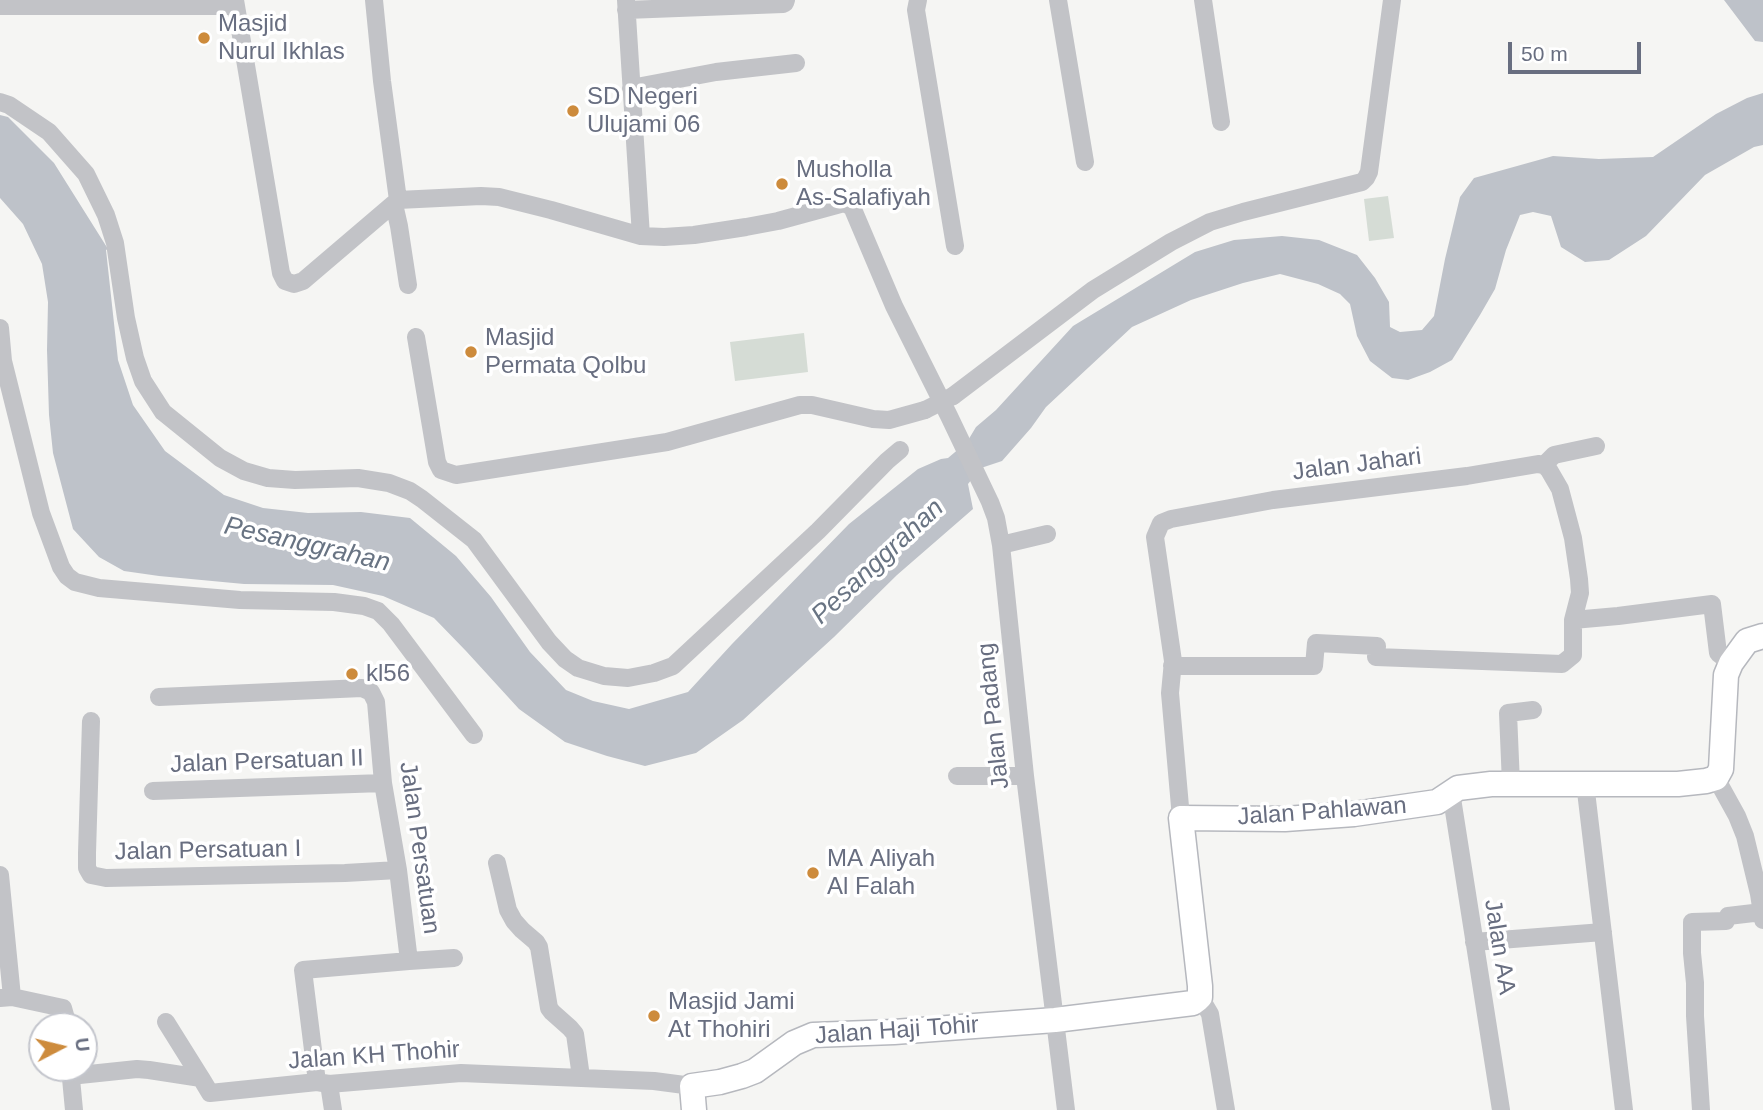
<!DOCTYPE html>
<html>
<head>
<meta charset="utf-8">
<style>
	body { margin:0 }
	#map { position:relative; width:1763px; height:1110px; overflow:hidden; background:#f5f5f3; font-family:Helvetica,sans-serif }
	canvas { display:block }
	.north { position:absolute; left:28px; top:1012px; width:70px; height:70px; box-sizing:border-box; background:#fff; border:2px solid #c3c5cc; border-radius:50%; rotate:83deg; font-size:19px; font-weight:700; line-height:28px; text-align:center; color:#686e80 }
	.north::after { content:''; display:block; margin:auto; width:24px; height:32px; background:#cd8b3c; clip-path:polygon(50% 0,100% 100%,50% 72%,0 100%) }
	.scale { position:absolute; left:1508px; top:42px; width:133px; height:32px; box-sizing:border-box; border:4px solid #686e80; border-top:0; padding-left:9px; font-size:21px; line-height:24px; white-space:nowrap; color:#686e80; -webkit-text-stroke:5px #fff; paint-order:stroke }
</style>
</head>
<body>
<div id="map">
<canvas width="1763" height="1110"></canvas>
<div class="north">U</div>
<div class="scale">50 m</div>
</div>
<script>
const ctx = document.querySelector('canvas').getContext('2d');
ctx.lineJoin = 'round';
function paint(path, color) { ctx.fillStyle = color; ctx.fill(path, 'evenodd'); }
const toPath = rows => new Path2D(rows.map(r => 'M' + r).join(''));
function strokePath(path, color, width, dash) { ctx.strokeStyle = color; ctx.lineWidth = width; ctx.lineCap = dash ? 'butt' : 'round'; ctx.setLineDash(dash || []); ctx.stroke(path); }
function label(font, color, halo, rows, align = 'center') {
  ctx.font = font + ' Helvetica,sans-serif'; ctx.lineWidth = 7; ctx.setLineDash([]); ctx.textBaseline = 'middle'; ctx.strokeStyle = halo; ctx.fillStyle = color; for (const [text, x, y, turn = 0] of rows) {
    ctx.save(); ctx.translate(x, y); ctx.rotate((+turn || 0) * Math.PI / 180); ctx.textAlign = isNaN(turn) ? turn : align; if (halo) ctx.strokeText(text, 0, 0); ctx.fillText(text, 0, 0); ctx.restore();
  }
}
const green = toPath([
	[1388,196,1394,238,1369,241,1364,199],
	[804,333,808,372,735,381,730,342]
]);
const water = toPath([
	[1724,0,1763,0,1763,42,1755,41],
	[1763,93,1763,145,1754,147,1705,175,1646,236,1609,260,1585,262,1561,247,1551,216,1533,212,1520,215,1506,250,1495,289,1480,315,1452,360,1430,372,1408,380,1392,378,1370,361,1357,336,1350,304,1340,294,1318,284,1280,274,1243,283,1191,300,1132,327,1046,407,1031,428,1002,461,981,468,968,484,973,509,897,575,834,637,743,720,696,753,645,766,607,756,565,742,519,709,466,651,434,618,383,596,333,585,244,584,159,576,124,571,99,557,73,529,53,453,49,415,47,350,48,302,42,264,23,224,0,198,0,115,8,117,54,163,108,249,106,250,118,360,133,405,165,451,224,495,263,508,308,513,361,512,410,518,456,556,491,597,530,652,566,690,593,701,629,709,688,692,732,644,849,524,918,469,941,459,948,458,967,442,976,427,996,410,1073,326,1195,252,1234,240,1282,236,1319,240,1357,255,1375,278,1389,302,1390,327,1400,332,1422,330,1434,316,1445,259,1460,197,1474,178,1553,156,1599,159,1653,157,1716,114,1747,98]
]);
const street = toPath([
	[235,0,281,273,285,281,294,284,303,281,398,200],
	[374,0,382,81,398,200],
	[626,0,641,236],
	[918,0,916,10,955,246],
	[1058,0,1085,162],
	[1203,0,1221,122],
	[0,6,236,6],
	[626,10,783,4,785,3,786,0],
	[631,88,716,72,796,63],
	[0,102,9,105,49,132,86,174,106,215,115,243,126,318,135,358,143,381,163,412,220,458,244,471,268,478,295,480,358,478,389,483,410,491,422,499,474,540,549,642,565,659,578,668,604,676,628,678,654,673,673,666,818,531,887,461,900,450],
	[398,200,481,196,499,197,551,210,641,236,664,237,694,235,746,227,778,221,844,203,852,207,894,306,949,416,990,502,996,518,1001,545,1025,776,1066,1110],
	[394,204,399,226,408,285],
	[0,328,3,361,41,513,61,567,67,576,75,582,99,588,240,600,334,602,364,606,378,611,391,624,474,735],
	[416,337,437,462,441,470,456,475,667,442,800,405,812,405,873,419,889,420,925,410],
	[953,396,1093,290,1171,242,1210,222,1243,212,1362,182,1366,178,1369,172,1392,0],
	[1544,465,1554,455,1596,446],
	[1001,545,1047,534],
	[1172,666,1314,666,1316,643,1377,646,1376,657,1562,664,1573,655,1573,620],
	[159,697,362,688,371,692,376,702,383,783,398,870,409,961,303,970,317,1082],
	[91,721,87,853,87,868,91,875,106,878,345,873,398,870],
	[957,776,1025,776],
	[1716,778,1737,816,1745,836,1759,894,1763,920],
	[1585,783,1624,1110],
	[1511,784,1508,713,1533,710],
	[153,791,383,783],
	[1451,792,1501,1110],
	[1181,818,1170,693,1173,661,1155,537,1161,523,1171,519,1273,500,1467,476,1538,464,1544,465,1549,470,1560,489,1573,538,1579,579,1580,593,1573,620,1618,616,1712,604,1718,653,1731,663],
	[497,863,508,910,514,921,522,930,536,942,539,947,549,1008,552,1012,570,1028,575,1034,581,1077],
	[0,875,12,997,0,998],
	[1474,942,1603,932],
	[409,961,454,958],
	[12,997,63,1008,68,1026],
	[1200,997,1210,1014,1226,1110],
	[166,1022,201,1078],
	[70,1068,74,1110],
	[70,1076,137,1069,149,1070,201,1078,210,1093,317,1082,329,1084,461,1073,654,1081,692,1086],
	[329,1084,333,1110],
	[1701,1110,1695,1016,1695,983,1692,953,1692,922,1726,921,1728,916,1762,912]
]);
const secondary = toPath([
	[694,1110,692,1086,720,1082,742,1076,755,1071,794,1043,813,1035,894,1032,1055,1020,1193,1003,1197,1000,1200,997,1200,986,1181,818,1285,819,1354,814,1437,802,1458,788,1491,784,1678,784,1706,781,1716,778,1721,769,1726,675,1731,663,1747,641,1763,636]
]);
const streetBridge = toPath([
	[925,410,953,396]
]);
const markers = [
	[204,38,7,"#cd8b3c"],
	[573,111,7,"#cd8b3c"],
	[782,184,7,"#cd8b3c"],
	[471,352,7,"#cd8b3c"],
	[352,674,7,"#cd8b3c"],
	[813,873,7,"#cd8b3c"],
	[654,1016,7,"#cd8b3c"]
];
const poiNames = [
	["Masjid",218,24],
	["Nurul Ikhlas",218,52],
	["SD Negeri",587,97],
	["Ulujami 06",587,125],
	["Musholla",796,170],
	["As-Salafiyah",796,198],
	["Masjid",485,338],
	["Permata Qolbu",485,366],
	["kl56",366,674],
	["MA Aliyah",827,859],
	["Al Falah",827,887],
	["Masjid Jami",668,1002],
	["At Thohiri",668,1030]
];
const streetNames = [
	["Jalan Jahari",1357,465,-7],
	["Jalan Padang",994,716,-96],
	["Jalan Persatuan II",267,762,-2],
	["Jalan Pahlawan",1322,812,-4],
	["Jalan Persatuan",419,848,82],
	["Jalan Persatuan I",208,851,-1],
	["Jalan AA",1499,947,81],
	["Jalan Haji Tohir",897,1031,-4],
	["Jalan KH Thohir",374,1056,-4]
];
const waterNames = [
	["Pesanggrahan",307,545,13],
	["Pesanggrahan",878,562,-43]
];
paint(green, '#d5dcd5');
paint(water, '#bec2c9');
strokePath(secondary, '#b6b8be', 27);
strokePath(street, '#c2c3c7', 18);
strokePath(secondary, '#fff', 24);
strokePath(streetBridge, '#c2c3c7', 18);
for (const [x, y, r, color] of markers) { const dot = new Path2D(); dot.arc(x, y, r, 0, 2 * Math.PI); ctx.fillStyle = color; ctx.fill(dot); strokePath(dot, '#fff', 2.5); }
label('24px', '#686e80', '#fff', poiNames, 'left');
label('24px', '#686e80', '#fff', streetNames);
label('italic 26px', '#697483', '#fff', waterNames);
</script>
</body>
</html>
